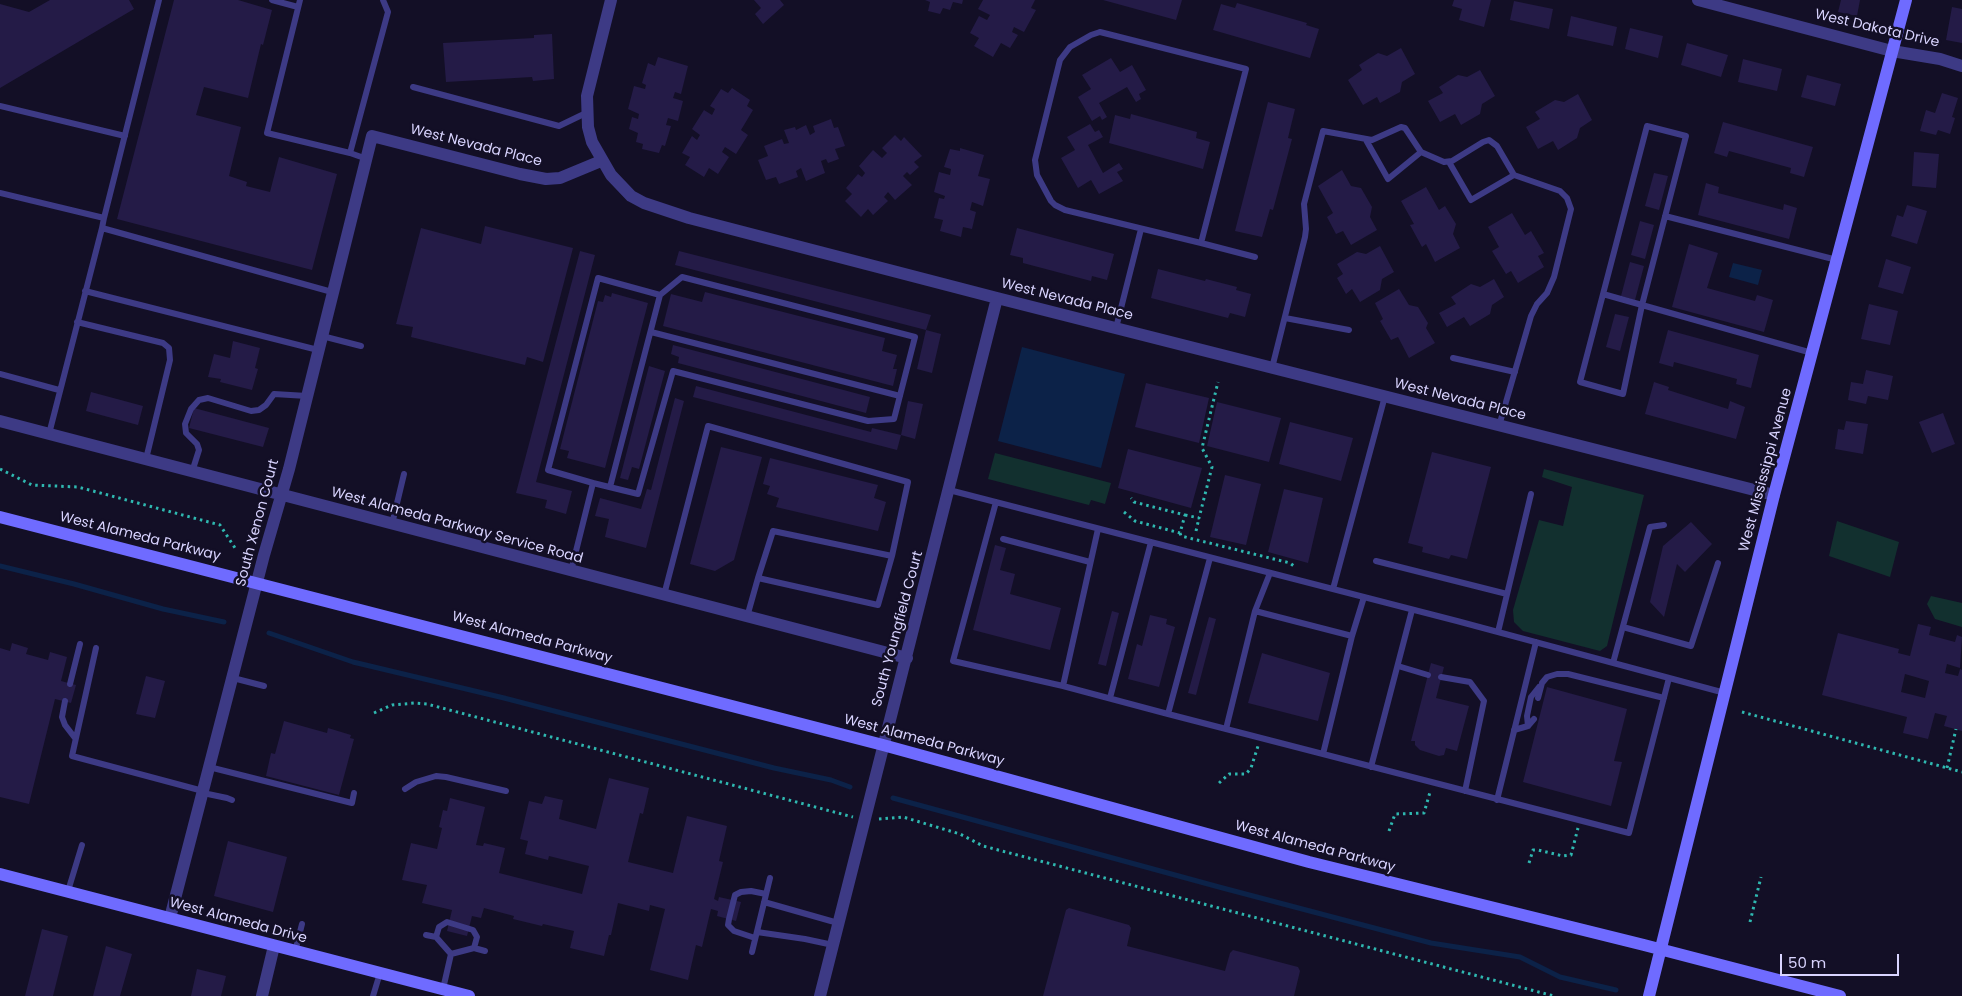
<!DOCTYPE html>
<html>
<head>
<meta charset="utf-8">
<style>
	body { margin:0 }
	#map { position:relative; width:1962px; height:996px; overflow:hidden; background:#130f26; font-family:Poppins,sans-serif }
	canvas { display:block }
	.scale { position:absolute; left:1780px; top:954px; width:119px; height:22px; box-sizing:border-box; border:2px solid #d9d4ff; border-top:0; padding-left:6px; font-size:15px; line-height:18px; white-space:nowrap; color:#d9d4ff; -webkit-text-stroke:4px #130f26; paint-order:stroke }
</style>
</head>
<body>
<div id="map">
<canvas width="1962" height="996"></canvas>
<div class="scale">50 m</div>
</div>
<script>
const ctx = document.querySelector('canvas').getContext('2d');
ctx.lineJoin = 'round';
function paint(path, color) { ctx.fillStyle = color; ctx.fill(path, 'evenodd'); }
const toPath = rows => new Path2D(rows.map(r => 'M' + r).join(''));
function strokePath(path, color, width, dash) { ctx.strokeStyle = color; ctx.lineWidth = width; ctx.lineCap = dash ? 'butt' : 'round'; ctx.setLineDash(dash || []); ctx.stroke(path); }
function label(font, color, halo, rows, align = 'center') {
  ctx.font = font + ' Poppins,sans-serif'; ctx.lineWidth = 5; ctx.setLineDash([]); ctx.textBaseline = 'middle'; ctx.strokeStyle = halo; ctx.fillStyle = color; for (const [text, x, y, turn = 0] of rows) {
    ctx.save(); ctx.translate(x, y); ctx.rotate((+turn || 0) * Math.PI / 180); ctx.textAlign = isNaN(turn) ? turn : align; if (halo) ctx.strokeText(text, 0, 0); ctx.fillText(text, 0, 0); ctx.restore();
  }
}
const green = toPath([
	[995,453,1111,483,1105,504,1091,500,1089,505,988,479],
	[1544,469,1644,495,1607,646,1600,651,1523,631,1514,622,1513,610,1539,520,1563,526,1572,487,1542,477],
	[1837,521,1899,542,1890,577,1829,556],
	[1931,596,1962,603,1962,627,1935,619,1927,604]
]);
const water = toPath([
	[1733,263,1762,270,1758,285,1729,277],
	[1022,347,1125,374,1101,468,998,441]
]);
const stream = toPath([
	[0,566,74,584,163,609,224,622],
	[269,633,353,662,504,698,774,768,831,780,850,787],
	[893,798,1219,887,1431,943,1520,957,1560,977,1616,990]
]);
const building = toPath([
	[50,0,129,0,134,9,0,88,0,4,29,12],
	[174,0,238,0,272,10,263,45,261,44,248,98,204,87,196,115,241,127,229,176,247,182,246,186,270,192,279,157,337,174,312,270,117,219],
	[754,0,780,0,784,5,763,24,755,14,761,8],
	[925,0,963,0,962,4,953,2,950,10,943,8,940,14,928,11,930,2],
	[983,0,1035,0,1031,8,1036,10,1024,32,1014,27,1012,32,1018,35,1010,48,1001,43,993,57,974,46,979,38,970,33,979,16,987,20,990,15,978,9],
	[1103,0,1182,0,1176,20],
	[1454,0,1491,0,1484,27,1459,20,1462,9,1452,6],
	[1841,0,1860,0,1857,16,1838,12],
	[1514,1,1553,9,1549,29,1510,20],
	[1237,3,1307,23,1306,25,1319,29,1310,58,1213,30,1221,4,1235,8],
	[1952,7,1962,9,1962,43,1946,40],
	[1571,16,1617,27,1613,46,1567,36],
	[1630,28,1663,36,1658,58,1625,49],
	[552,34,554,79,533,81,532,77,446,82,443,43,534,38,534,35],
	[1687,43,1728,55,1721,77,1681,65],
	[1401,48,1415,74,1402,82,1400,92,1380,103,1377,97,1363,105,1348,80,1362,70,1359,65,1378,53,1387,56],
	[658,57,688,66,681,94,675,92,673,98,683,101,678,121,668,118,666,125,671,126,665,146,662,145,659,153,642,149,643,144,636,142,638,133,629,129,632,117,638,119,639,114,628,109,634,86,645,89,646,85,642,83,648,63,655,66],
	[1111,58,1120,72,1132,65,1146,90,1139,94,1141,99,1136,102,1127,87,1099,103,1107,117,1102,120,1100,116,1092,121,1078,97,1091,89,1082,75],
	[1743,59,1782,69,1777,91,1738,82],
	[1480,70,1495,96,1482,104,1480,114,1461,125,1455,114,1440,122,1428,101,1443,93,1439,87,1458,75,1467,77],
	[1807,75,1841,84,1835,106,1801,97],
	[732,88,750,100,747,106,753,110,741,130,748,135,736,154,725,147,722,152,729,157,718,174,709,168,704,177,685,165,690,157,682,153,692,136,697,140,700,135,692,129,704,110,712,115,715,109,710,106,721,89,728,93],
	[1942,93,1958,98,1952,117,1955,118,1950,134,1938,130,1936,135,1920,131,1926,110,1935,113],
	[1578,94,1592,120,1580,128,1577,138,1558,150,1553,141,1538,149,1526,127,1540,119,1535,112,1555,100,1564,102],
	[1268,102,1295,109,1288,138,1292,139,1273,210,1270,209,1262,237,1235,231],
	[1131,114,1197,132,1196,138,1210,142,1203,169,1109,143,1115,115,1130,119],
	[831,119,834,128,838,127,845,146,835,149,839,159,828,163,826,159,821,161,825,173,806,181,801,168,796,171,798,177,779,184,776,177,766,180,758,160,768,156,764,146,782,139,784,144,789,143,784,130,795,127,796,130,806,125,810,135,815,132,813,126],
	[1723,122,1813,147,1804,177,1790,173,1791,168,1729,151,1727,157,1714,153],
	[1090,124,1095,132,1099,130,1103,137,1088,145,1103,173,1119,163,1123,169,1117,172,1123,181,1099,194,1091,180,1078,188,1061,158,1075,150,1067,137],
	[895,135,901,141,904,137,922,156,914,162,919,167,910,175,907,172,903,176,912,185,895,200,888,192,884,197,888,201,873,215,868,209,861,217,845,201,852,194,846,188,858,174,862,177,865,173,859,166,873,150,882,158,887,153,882,148],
	[960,148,984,155,978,176,990,179,983,206,972,202,970,210,976,212,972,229,963,227,961,237,940,231,943,220,934,218,939,198,944,199,945,196,934,192,939,172,950,175,951,169,944,167,950,149,960,151],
	[1914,152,1939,154,1936,188,1912,186],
	[1342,170,1351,186,1361,188,1372,207,1370,217,1377,230,1351,245,1343,231,1336,234,1327,217,1333,213,1318,186],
	[1654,173,1668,176,1659,210,1645,206],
	[1706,183,1719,187,1718,193,1783,210,1784,204,1797,208,1789,239,1698,215],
	[1426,187,1439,210,1445,206,1456,224,1453,234,1460,248,1435,262,1426,244,1422,247,1410,225,1414,224,1401,201],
	[1907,205,1927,211,1917,244,1891,236,1897,215,1903,217],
	[1512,213,1525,235,1531,231,1544,253,1538,256,1544,267,1518,283,1511,271,1506,274,1492,251,1499,247,1488,227],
	[1640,221,1654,225,1645,259,1631,255],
	[485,226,573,248,543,362,527,357,525,365,411,337,413,327,396,324,421,228,481,244],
	[1017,228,1114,254,1107,280,1092,276,1091,281,1023,263,1023,258,1010,255],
	[1689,244,1718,253,1707,288,1755,301,1757,295,1773,300,1764,332,1672,307],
	[1380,246,1394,272,1382,279,1380,290,1360,302,1352,289,1346,294,1337,278,1343,274,1337,264,1357,252,1366,254],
	[580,251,595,255,536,482,572,491,566,514,545,508,547,500,516,493],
	[679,251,931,315,926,330,675,265],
	[1886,259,1911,267,1903,294,1878,287],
	[1630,262,1644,266,1635,300,1621,296],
	[1158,269,1205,281,1206,279,1237,287,1236,290,1251,294,1245,317,1230,313,1228,318,1151,298],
	[1494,279,1504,297,1492,305,1490,314,1470,326,1464,317,1447,327,1439,313,1456,304,1451,297,1471,284,1480,287],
	[1399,289,1409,305,1418,307,1428,323,1426,328,1435,343,1409,358,1398,337,1391,340,1380,321,1383,319,1375,303],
	[705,292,885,338,882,351,897,355,893,369,897,369,893,386,663,326,671,294,702,302],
	[612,293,648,303,605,468,567,458,569,451,560,449,598,301,603,302,605,295,611,297],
	[1869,304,1898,311,1890,345,1861,339],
	[1615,314,1629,317,1620,351,1606,347],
	[926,330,941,334,932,373,917,369],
	[1668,330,1759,355,1751,388,1736,384,1737,379,1674,362,1673,367,1659,363],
	[233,341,260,348,255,368,258,369,252,390,220,382,221,379,208,377,214,354,230,358],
	[673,345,870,397,866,413,678,363,679,357,671,354],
	[649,366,665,371,639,469,632,467,628,480,620,478],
	[1866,370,1893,376,1888,400,1868,396,1866,404,1848,400,1851,382,1863,384],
	[1654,382,1669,387,1668,390,1728,409,1730,401,1745,407,1736,439,1645,414],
	[1146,383,1209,398,1199,443,1135,427],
	[696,386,871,432,872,428,901,435,897,450,693,397],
	[91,392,143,406,138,425,86,411],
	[675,398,684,401,646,548,605,537,609,519,595,516,600,498,641,509,647,489,651,490],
	[908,401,923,404,915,439,901,435],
	[1217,402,1281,418,1269,462,1207,446],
	[194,408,269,428,263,447,189,428],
	[1943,413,1955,444,1932,453,1919,422],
	[1846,421,1868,424,1863,454,1835,449,1838,429,1844,430],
	[1290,422,1353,438,1341,481,1279,464],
	[721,447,762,457,734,560,715,571,690,564],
	[1128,449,1202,468,1191,508,1118,488],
	[1432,452,1491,467,1467,559,1451,555,1449,559,1422,552,1423,547,1408,543],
	[770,458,878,485,874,498,886,502,878,531,776,507,779,498,767,494,770,486,763,484],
	[1225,475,1261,484,1246,545,1210,537],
	[1284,489,1323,498,1308,563,1268,552],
	[1691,522,1712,544,1685,572,1677,564,1664,617,1650,602,1663,546],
	[995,545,1006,548,1000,570,1015,574,1010,594,1061,608,1050,650,973,630],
	[1112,611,1119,613,1106,666,1098,664],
	[1150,615,1167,619,1166,624,1175,627,1159,687,1128,679,1137,644,1142,646],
	[1209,617,1216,619,1196,695,1188,693],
	[1918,624,1931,627,1929,635,1955,642,1957,635,1962,637,1960,668,1947,664,1945,673,1958,676,1960,669,1962,670,1962,731,1944,726,1947,716,1935,713,1928,739,1903,733,1907,717,1822,695,1838,633,1899,649,1898,653,1910,656],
	[1905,674,1929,681,1925,698,1901,692],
	[12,643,28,648,26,654,48,660,50,652,67,657,61,681,76,685,71,703,55,699,29,804,0,797,0,648,10,651],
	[1262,653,1330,673,1318,721,1248,703],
	[1431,663,1444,667,1436,698,1469,706,1457,751,1446,748,1444,755,1439,756,1420,750,1415,745,1415,741,1411,741],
	[146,676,165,681,155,718,136,714],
	[1547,687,1627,709,1614,761,1622,762,1611,806,1523,782],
	[284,721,327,733,328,728,351,735,350,738,354,739,339,795,266,776,271,753,275,754],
	[609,778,649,788,643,814,640,813,628,862,673,873,687,816,727,826,719,861,723,862,714,899,718,901,719,897,741,902,736,921,717,916,718,911,711,909,702,947,696,945,688,980,650,970,665,909,650,905,649,911,618,903,611,935,609,935,604,956,570,948,574,931,543,924,542,926,513,919,514,916,484,908,481,918,472,916,467,936,447,931,452,910,422,903,427,885,402,880,411,843,437,849,442,828,439,827,443,810,447,811,450,798,485,807,476,845,483,846,484,843,505,848,499,873,582,894,589,866,549,856,548,860,525,854,528,841,520,839,529,801,542,804,545,796,563,800,559,819,596,829],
	[228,841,287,857,273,912,214,896],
	[1069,908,1129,925,1131,928,1127,946,1225,971,1230,953,1233,950,1298,967,1300,971,1294,996,1043,996,1066,910],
	[42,929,68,936,53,996,25,996],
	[106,946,132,954,120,996,93,996],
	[197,969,226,976,221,996,191,996]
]);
const path = toPath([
	[0,469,32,485,78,487,220,525,235,548],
	[1124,512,1135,521,1180,533,1185,515,1134,502,1131,498],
	[1185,515,1199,518,1212,467,1202,448,1218,382],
	[1196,531,1199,518],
	[1180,533,1181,536,1290,563,1295,567],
	[1742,712,1962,772],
	[374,713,392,705,415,703,427,704,853,817],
	[1947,768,1956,729],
	[1219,783,1229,774,1246,774,1251,768,1258,746],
	[879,819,903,817,960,834,983,846,1554,996],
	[1389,831,1395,814,1424,813,1430,792],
	[1529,863,1533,850,1538,850,1563,856,1571,855,1578,828],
	[1750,922,1761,877]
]);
const lane = toPath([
	[272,0,298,7],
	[300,0,267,133,350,153],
	[1100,32,1246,69,1201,243,1065,210,1055,205,1051,201,1037,175,1035,160,1060,60,1070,47,1091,35,1100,32],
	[413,87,559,126,586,113],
	[0,106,125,136],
	[1647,126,1686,136,1642,305,1623,394,1580,382,1647,126],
	[1366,140,1388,179,1421,152],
	[367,159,350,153,388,12,383,0],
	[1449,162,1471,200,1514,175],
	[0,193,104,218,102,228],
	[1665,216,1837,260],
	[104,218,159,0],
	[1201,243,1255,257],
	[85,291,318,350],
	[1603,294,1812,353],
	[1285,318,1349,330],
	[77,322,163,343,169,348,170,360,146,459],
	[1116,328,1141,229],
	[651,332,900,396],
	[322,336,361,346],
	[1453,358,1515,372],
	[1272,368,1305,237,1306,229,1304,204,1323,131,1372,140,1401,127,1405,128,1421,152,1444,162,1452,161,1483,142,1489,140,1497,146,1514,175,1560,191,1567,198,1571,209,1554,277,1547,293,1537,304,1531,316,1499,426],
	[0,374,59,390],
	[49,434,102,228,332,292],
	[192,472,199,450,197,444,186,433,185,424,191,409,199,400,208,398,251,411,259,410,266,405,274,394,307,396],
	[610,487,660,295],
	[949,490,1457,621,1725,693],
	[996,502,953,661,1063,686],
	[392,524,404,474],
	[1098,529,1063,686,1168,714,1629,833,1669,678],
	[1003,539,1090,562],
	[1376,561,1507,594],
	[571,571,593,483,548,470,598,278,660,295,682,277,915,337,894,419,868,421,673,371,638,494,593,483],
	[1333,589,1385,396],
	[664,595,708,426,908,482,892,556],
	[1255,611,1352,636,1364,597],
	[747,617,758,578,773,531,892,556,878,605,758,578],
	[1623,627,1691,646,1718,563],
	[1498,632,1531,494],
	[96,648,72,756,203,791],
	[1613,663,1650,527,1664,525],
	[1398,666,1428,675],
	[1441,677,1470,682,1484,701,1465,791],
	[233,678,264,686],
	[70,684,80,644],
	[1110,698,1151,542],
	[1538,698,1542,683,1547,677,1557,674,1568,674,1664,698],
	[65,701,62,717,65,725,75,738],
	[1168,714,1210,558],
	[1528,726,1527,716,1531,697,1539,687],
	[1226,729,1255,611,1270,573],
	[1514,730,1528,726,1534,719],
	[1323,754,1352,636],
	[209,767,352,803,354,793],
	[1371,767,1412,610],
	[405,789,416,782,436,776,446,777,506,791],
	[203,793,227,798,232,800],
	[1497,800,1536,642],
	[68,891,82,845],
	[764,902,838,923],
	[757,932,805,939,833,945],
	[426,935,436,937,451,954,443,989],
	[436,937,439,927,447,922,473,930,477,937,474,948],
	[755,938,734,931,728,925,729,919,735,895,741,892,751,891,766,894],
	[295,952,302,924],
	[752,952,770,878],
	[451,954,474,948,485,951],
	[373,996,380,973]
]);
const street = toPath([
	[611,0,587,96,588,127,592,142,611,175,631,196,644,203,689,218,997,298,1774,495],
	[1698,0,1892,51,1940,59,1962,66],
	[0,421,907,658],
	[170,918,264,555,289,469,372,136,520,174,546,179,560,178,601,161],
	[262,996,274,946],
	[820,996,997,298]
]);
const secondary = toPath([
	[0,517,883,745,1309,862,1644,945,1840,996],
	[0,874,469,996],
	[1649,996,1774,495,1906,0]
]);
const streetNames = [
	["West Dakota Drive",1877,29,13],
	["West Nevada Place",476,146,14],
	["West Nevada Place",1067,300,14],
	["West Nevada Place",1460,400,14],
	["West Mississippi Avenue",1766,470,-75],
	["South Xenon Court",258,523,-75],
	["West Alameda Parkway Service Road",457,526,15],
	["West Alameda Parkway",140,537,14],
	["South Youngfield Court",898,629,-75],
	["West Alameda Parkway",532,638,15],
	["West Alameda Parkway",924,741,15],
	["West Alameda Parkway",1315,847,15],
	["West Alameda Drive",238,921,15]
];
paint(green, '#12302f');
paint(water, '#0c2248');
strokePath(stream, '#0c2248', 5);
paint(building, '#241b47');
strokePath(path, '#2fb8b0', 3, [2.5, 4]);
strokePath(lane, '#3d3a85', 6);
strokePath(street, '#3d3a85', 12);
strokePath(secondary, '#6f6bff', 12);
label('14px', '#d9d4ff', '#130f26', streetNames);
</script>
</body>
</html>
